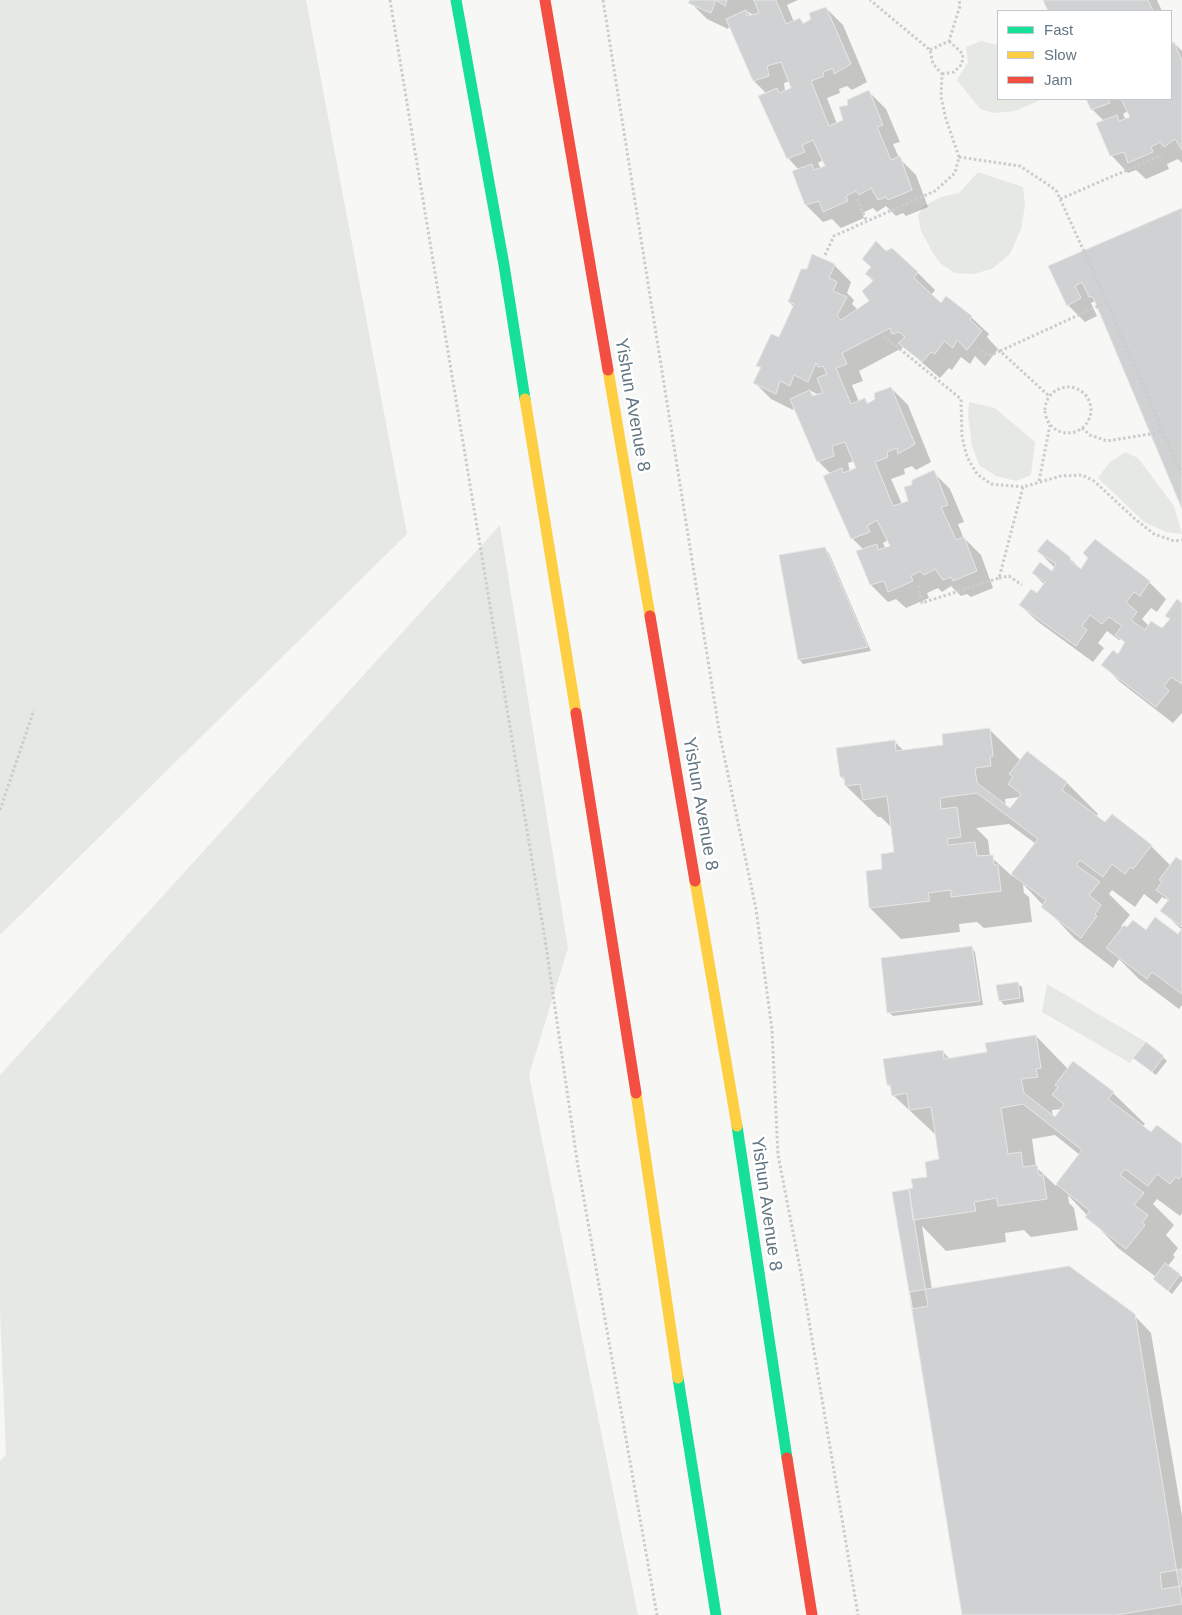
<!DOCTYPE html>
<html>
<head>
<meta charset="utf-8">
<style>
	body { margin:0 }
	#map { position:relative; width:1182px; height:1615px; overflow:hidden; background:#f7f7f6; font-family:Arial,sans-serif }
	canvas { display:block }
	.legend { position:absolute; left:997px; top:10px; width:175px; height:90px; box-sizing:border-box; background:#fff; border:1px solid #c0c8cd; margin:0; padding:6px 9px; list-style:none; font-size:15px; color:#617582 }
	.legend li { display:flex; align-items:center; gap:10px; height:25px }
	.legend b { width:25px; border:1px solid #c0c8cd }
</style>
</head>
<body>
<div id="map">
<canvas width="1182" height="1615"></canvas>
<ul class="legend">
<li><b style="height:6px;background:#16e098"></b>Fast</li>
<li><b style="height:6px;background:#ffcf43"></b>Slow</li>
<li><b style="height:6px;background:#f24e42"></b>Jam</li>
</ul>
</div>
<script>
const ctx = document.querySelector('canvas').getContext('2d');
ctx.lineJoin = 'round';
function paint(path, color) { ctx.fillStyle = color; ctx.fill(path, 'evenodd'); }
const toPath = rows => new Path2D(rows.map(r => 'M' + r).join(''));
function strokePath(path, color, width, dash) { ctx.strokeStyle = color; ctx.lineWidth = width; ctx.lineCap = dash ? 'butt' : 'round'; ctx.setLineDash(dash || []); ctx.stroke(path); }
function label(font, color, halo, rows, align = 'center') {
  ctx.font = font + ' Arial,sans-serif'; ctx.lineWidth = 5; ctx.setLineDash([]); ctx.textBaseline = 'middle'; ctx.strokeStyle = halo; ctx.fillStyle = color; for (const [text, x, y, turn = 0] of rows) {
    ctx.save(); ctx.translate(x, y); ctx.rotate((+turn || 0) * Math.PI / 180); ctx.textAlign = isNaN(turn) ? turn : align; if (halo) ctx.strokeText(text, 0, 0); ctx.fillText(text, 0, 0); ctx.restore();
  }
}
const green = toPath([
	[0,0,306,0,407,534,0,935],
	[981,41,998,45,998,99,1043,99,1015,111,994,113,980,109,957,80,968,62,966,47],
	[978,172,1023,187,1025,206,1021,229,1010,254,992,269,973,274,955,273,941,264,934,255,921,231,918,216,922,207,941,197,959,193],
	[969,402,995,408,1035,442,1031,475,1016,481,996,476,979,465,972,446,968,416],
	[1125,452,1138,458,1174,506,1182,534,1166,532,1144,522,1098,478,1109,463],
	[500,525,568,948,529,1075,638,1615,0,1615,0,1461,6,1454,0,1312,0,1075],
	[1047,984,1146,1042,1130,1063,1042,1012]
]);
const shadow = toPath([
	[691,0,798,0,787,5,794,22,800,20,805,24,826,8,843,25,867,82,852,90,847,86,839,89,840,93,827,98,837,124,844,121,849,105,869,92,886,109,900,142,893,144,899,158,916,175,928,207,906,216,903,213,896,216,886,206,877,212,873,208,862,213,864,218,841,228,832,219,823,222,806,205,799,170,788,158,767,94,754,81,730,25,728,29,707,19,690,2],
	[746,11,754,15,751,16],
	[790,81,793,88,785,91,784,83],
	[823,160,827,167,821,169,818,163],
	[1044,0,1157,0,1162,11,1049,11],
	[1174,43,1182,51,1182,163,1178,159,1167,164,1169,169,1146,179,1136,170,1128,173,1111,155,1104,121,1092,109,1087,99,1171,99,1171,44],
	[1128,111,1132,118,1126,120,1123,114],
	[1182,209,1182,506,1095,301,1091,303,1097,316,1085,322,1068,305,1050,266],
	[886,252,918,273,935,290,931,295,941,305,946,297,971,317,989,334,987,337,998,349,985,366,975,356,970,364,961,357,952,370,949,368,940,378,904,347,859,371,863,381,852,385,859,402,865,400,869,404,891,388,908,405,931,462,916,470,912,466,904,469,905,474,891,479,902,504,909,502,914,485,933,472,950,489,964,522,958,524,963,537,981,555,993,588,971,597,967,594,961,596,951,586,942,592,938,588,927,593,929,598,906,608,896,599,888,602,871,585,864,550,852,538,831,474,818,461,794,406,793,410,771,399,754,382,761,369,758,365,780,338,794,307,789,302,834,265,851,282,847,293,854,300,852,304,858,310,870,302,874,282,866,274],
	[808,390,809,390,819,395,815,397],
	[854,461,857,468,850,472,848,463],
	[888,540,891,547,886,549,883,543],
	[1095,541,1149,582,1166,599,1157,612,1151,608,1142,619,1149,626,1163,630,1182,604,1182,713,1173,723,1120,682,1103,665,1118,655,1126,644,1121,639,1119,640,1107,631,1098,643,1104,648,1093,662,1037,621,1020,605,1037,595,1045,585,1033,573,1052,572,1055,568,1038,551,1069,558,1082,570],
	[825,549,829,553,871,651,803,664,799,659],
	[989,729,1021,761,1027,753,1067,783,1098,814,1096,817,1105,824,1151,846,1171,866,1182,863,1182,1005,1179,1009,1139,979,1119,959,1113,968,1074,938,1023,884,1024,893,1029,897,1032,922,984,928,977,922,959,924,960,932,901,939,870,908,884,870,896,853,892,828,881,817,878,817,846,786,846,781,841,777,895,742,904,751,945,746],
	[1020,797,1010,810,1006,807,1005,799],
	[1009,824,1036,844,1012,876,990,856,988,840,976,828],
	[1112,890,1135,907,1144,894,1157,904,1162,897,1165,899,1166,898,1169,901,1162,911,1182,930,1178,935,1123,928,1121,926,1130,915,1109,894],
	[971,947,975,952,983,1005,893,1016,888,1012],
	[1017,983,1022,987,1024,1002,1004,1005,1000,1000],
	[1036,1036,1067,1068,1067,1071,1113,1093,1145,1124,1142,1127,1151,1134,1182,1146,1182,1213,1180,1216,1157,1199,1153,1204,1174,1225,1166,1235,1178,1248,1173,1255,1175,1257,1168,1266,1182,1277,1182,1281,1172,1294,1158,1283,1154,1279,1156,1277,1118,1248,1068,1195,1069,1203,1074,1208,1078,1230,1031,1237,1024,1230,1005,1233,1006,1242,946,1251,922,1226,932,1290,1134,1315,1151,1333,1182,1516,1182,1615,964,1615,910,1292,911,1193,929,1178,941,1160,937,1136,893,1095,892,1088,888,1085,942,1051,950,1059,988,1053],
	[1063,1109,1055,1118,1053,1117,1052,1110],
	[1055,1135,1080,1155,1056,1186,1036,1167,1032,1139],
	[1163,1057,1167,1061,1156,1075,1139,1062]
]);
const building = toPath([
	[690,0,727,0,725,6,716,0,711,13,688,3,690,0],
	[754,0,776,0,786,24,800,18,803,24,811,19,809,13,826,7,851,64,834,74,833,68,823,72,824,76,811,81,829,126,843,120,839,107,848,105,847,100,869,90,883,125,877,127,891,160,900,156,912,190,888,200,886,197,878,200,871,188,859,195,856,191,846,196,848,201,823,212,819,201,805,205,792,171,812,164,814,170,825,166,813,140,802,145,805,152,787,159,758,96,777,88,779,93,791,88,781,62,767,66,769,76,753,81,726,19,746,10,747,16,759,13,754,0],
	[1043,0,1148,0,1153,11,1048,11,1043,0],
	[1174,42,1182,61,1182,150,1175,139,1164,147,1160,142,1151,147,1153,152,1128,163,1124,152,1110,156,1096,123,1117,115,1119,121,1130,117,1121,99,1171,99,1171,43,1174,42],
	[1086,99,1108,99,1110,103,1091,110,1086,99],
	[1182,208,1182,509,1093,297,1089,297,1082,282,1075,286,1081,298,1067,306,1048,266,1182,208],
	[876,241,886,251,892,248,918,272,914,278,941,303,946,296,972,316,970,320,982,331,967,350,957,340,953,348,944,341,935,354,931,352,922,362,898,343,905,337,899,332,892,334,890,328,842,353,847,364,836,368,851,404,865,398,867,404,875,399,874,393,891,387,915,444,898,454,897,448,887,452,888,457,875,462,893,506,908,501,904,487,912,485,912,480,934,470,948,505,941,507,956,540,964,537,977,571,953,581,951,577,943,580,935,569,924,575,920,571,911,576,913,581,888,592,884,581,870,585,856,551,877,544,878,550,890,546,877,520,867,526,870,532,851,539,823,476,842,468,843,473,856,468,845,442,832,446,834,456,817,462,790,399,810,390,812,396,823,393,817,378,827,374,823,366,818,367,816,363,808,382,794,375,790,386,780,381,776,394,753,383,761,367,756,366,771,334,779,337,794,304,788,302,801,269,807,269,812,254,835,264,829,278,837,282,833,291,847,297,837,316,841,320,869,301,862,291,874,280,865,274,871,267,862,259,876,241],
	[1047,539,1070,557,1071,562,1081,569,1088,558,1083,553,1095,539,1150,581,1140,596,1134,592,1126,602,1137,612,1131,620,1145,630,1151,621,1162,628,1170,619,1165,616,1177,599,1182,603,1182,684,1171,677,1164,686,1169,691,1156,707,1101,665,1113,650,1118,654,1125,642,1115,635,1122,626,1109,617,1102,624,1090,615,1082,626,1087,630,1076,646,1019,605,1031,589,1037,593,1045,582,1032,573,1040,562,1052,571,1056,564,1037,551,1047,539],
	[825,547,868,647,798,660,779,555,825,547],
	[990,728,993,756,990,757,991,766,975,768,977,783,1010,808,1021,794,1008,784,1013,777,1009,774,1027,751,1067,782,1062,790,1105,822,1112,814,1152,845,1133,869,1130,867,1125,874,1112,864,1103,877,1080,860,1076,865,1100,882,1089,895,1101,905,1095,914,1097,916,1081,938,1041,907,1046,900,1011,874,1038,839,977,793,940,798,941,809,957,807,961,837,947,839,948,845,975,842,977,856,993,855,994,865,998,865,1001,891,951,897,951,890,928,893,930,901,869,908,866,871,882,869,881,854,894,852,887,796,863,800,860,784,845,786,844,777,840,777,836,748,895,740,896,751,943,745,942,734,990,728],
	[1176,857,1182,861,1182,927,1160,911,1169,899,1156,890,1162,882,1159,880,1176,857],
	[1155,917,1178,934,1182,928,1182,994,1152,972,1147,979,1106,948,1124,925,1127,927,1133,920,1146,930,1155,917],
	[972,946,980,1001,887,1013,881,958,972,946],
	[1018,982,1020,998,999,1001,996,985,1018,982],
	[1036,1035,1041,1068,1036,1069,1038,1077,1021,1079,1024,1093,1055,1117,1064,1104,1052,1095,1058,1087,1055,1085,1073,1061,1114,1092,1108,1099,1151,1132,1157,1125,1182,1144,1182,1175,1179,1179,1176,1177,1170,1184,1157,1174,1148,1186,1125,1169,1120,1175,1144,1193,1134,1205,1148,1215,1142,1223,1145,1225,1126,1249,1085,1217,1090,1211,1056,1184,1082,1150,1023,1104,1001,1108,1008,1154,1021,1152,1023,1167,1037,1165,1039,1175,1043,1175,1047,1199,998,1206,997,1198,974,1202,976,1211,913,1220,909,1189,913,1188,911,1179,927,1177,925,1162,939,1159,931,1107,909,1110,907,1093,892,1096,890,1085,887,1085,883,1059,943,1050,944,1059,987,1052,985,1043,1036,1035],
	[1146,1042,1164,1056,1152,1072,1133,1058,1146,1042],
	[909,1189,928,1306,912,1309,892,1192,909,1189],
	[1165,1263,1180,1274,1168,1291,1153,1279,1165,1263],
	[1069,1266,1135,1314,1182,1604,1116,1615,962,1615,909,1292,1069,1266],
	[1182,1569,1182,1586,1162,1589,1160,1573,1182,1569]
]);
const path = toPath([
	[390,0,545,939,577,1160,657,1615],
	[603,0,720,736,756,909,772,1030,778,1155,801,1273,858,1615],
	[930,50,949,41,960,6,959,0],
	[942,74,954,72,962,64,963,54,949,41],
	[959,157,1020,166,1056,190,1107,302],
	[857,199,867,222],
	[1060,199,1162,155],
	[825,255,834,236,935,191,955,173,959,157,946,119,941,97,942,74,933,64,930,50,870,0],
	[884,336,961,399,962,437,967,457,977,474,991,484,1023,487],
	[977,347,988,356,1000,351,1049,396],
	[1000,351,1107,302,1163,432],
	'1045 410a23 23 0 1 1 46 0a23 23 0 1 1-46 0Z',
	[1082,428,1090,435,1107,441,1163,432,1182,473],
	[1039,481,1050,425],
	[999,578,1009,576,1022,585],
	[918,586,922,603,999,578,1023,487,1061,476,1082,475,1094,481,1135,519,1154,534,1174,541,1182,540],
	[0,810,34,710]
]);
const fast = toPath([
	[456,0,504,265,525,399],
	[737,1126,787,1458],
	[678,1378,716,1615]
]);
const slow = toPath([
	[608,370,650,616],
	[525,399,576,713],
	[695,881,737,1126],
	[636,1093,678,1378]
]);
const jam = toPath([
	[545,0,608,370],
	[650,616,695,881],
	[576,713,636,1093],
	[787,1458,812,1615]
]);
const streetNames = [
	["Yishun Avenue 8",632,405,80],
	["Yishun Avenue 8",700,804,80],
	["Yishun Avenue 8",766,1204,82]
];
paint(green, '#e6e9e3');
paint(shadow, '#0003');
paint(building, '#cfd1d2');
strokePath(building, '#e6e6e6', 1);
strokePath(path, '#cbcccc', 3, [2.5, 2.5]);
strokePath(fast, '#16e098', 11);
strokePath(slow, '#ffcf43', 11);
strokePath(jam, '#f24e42', 11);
label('18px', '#617582', '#fff', streetNames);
</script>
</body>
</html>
